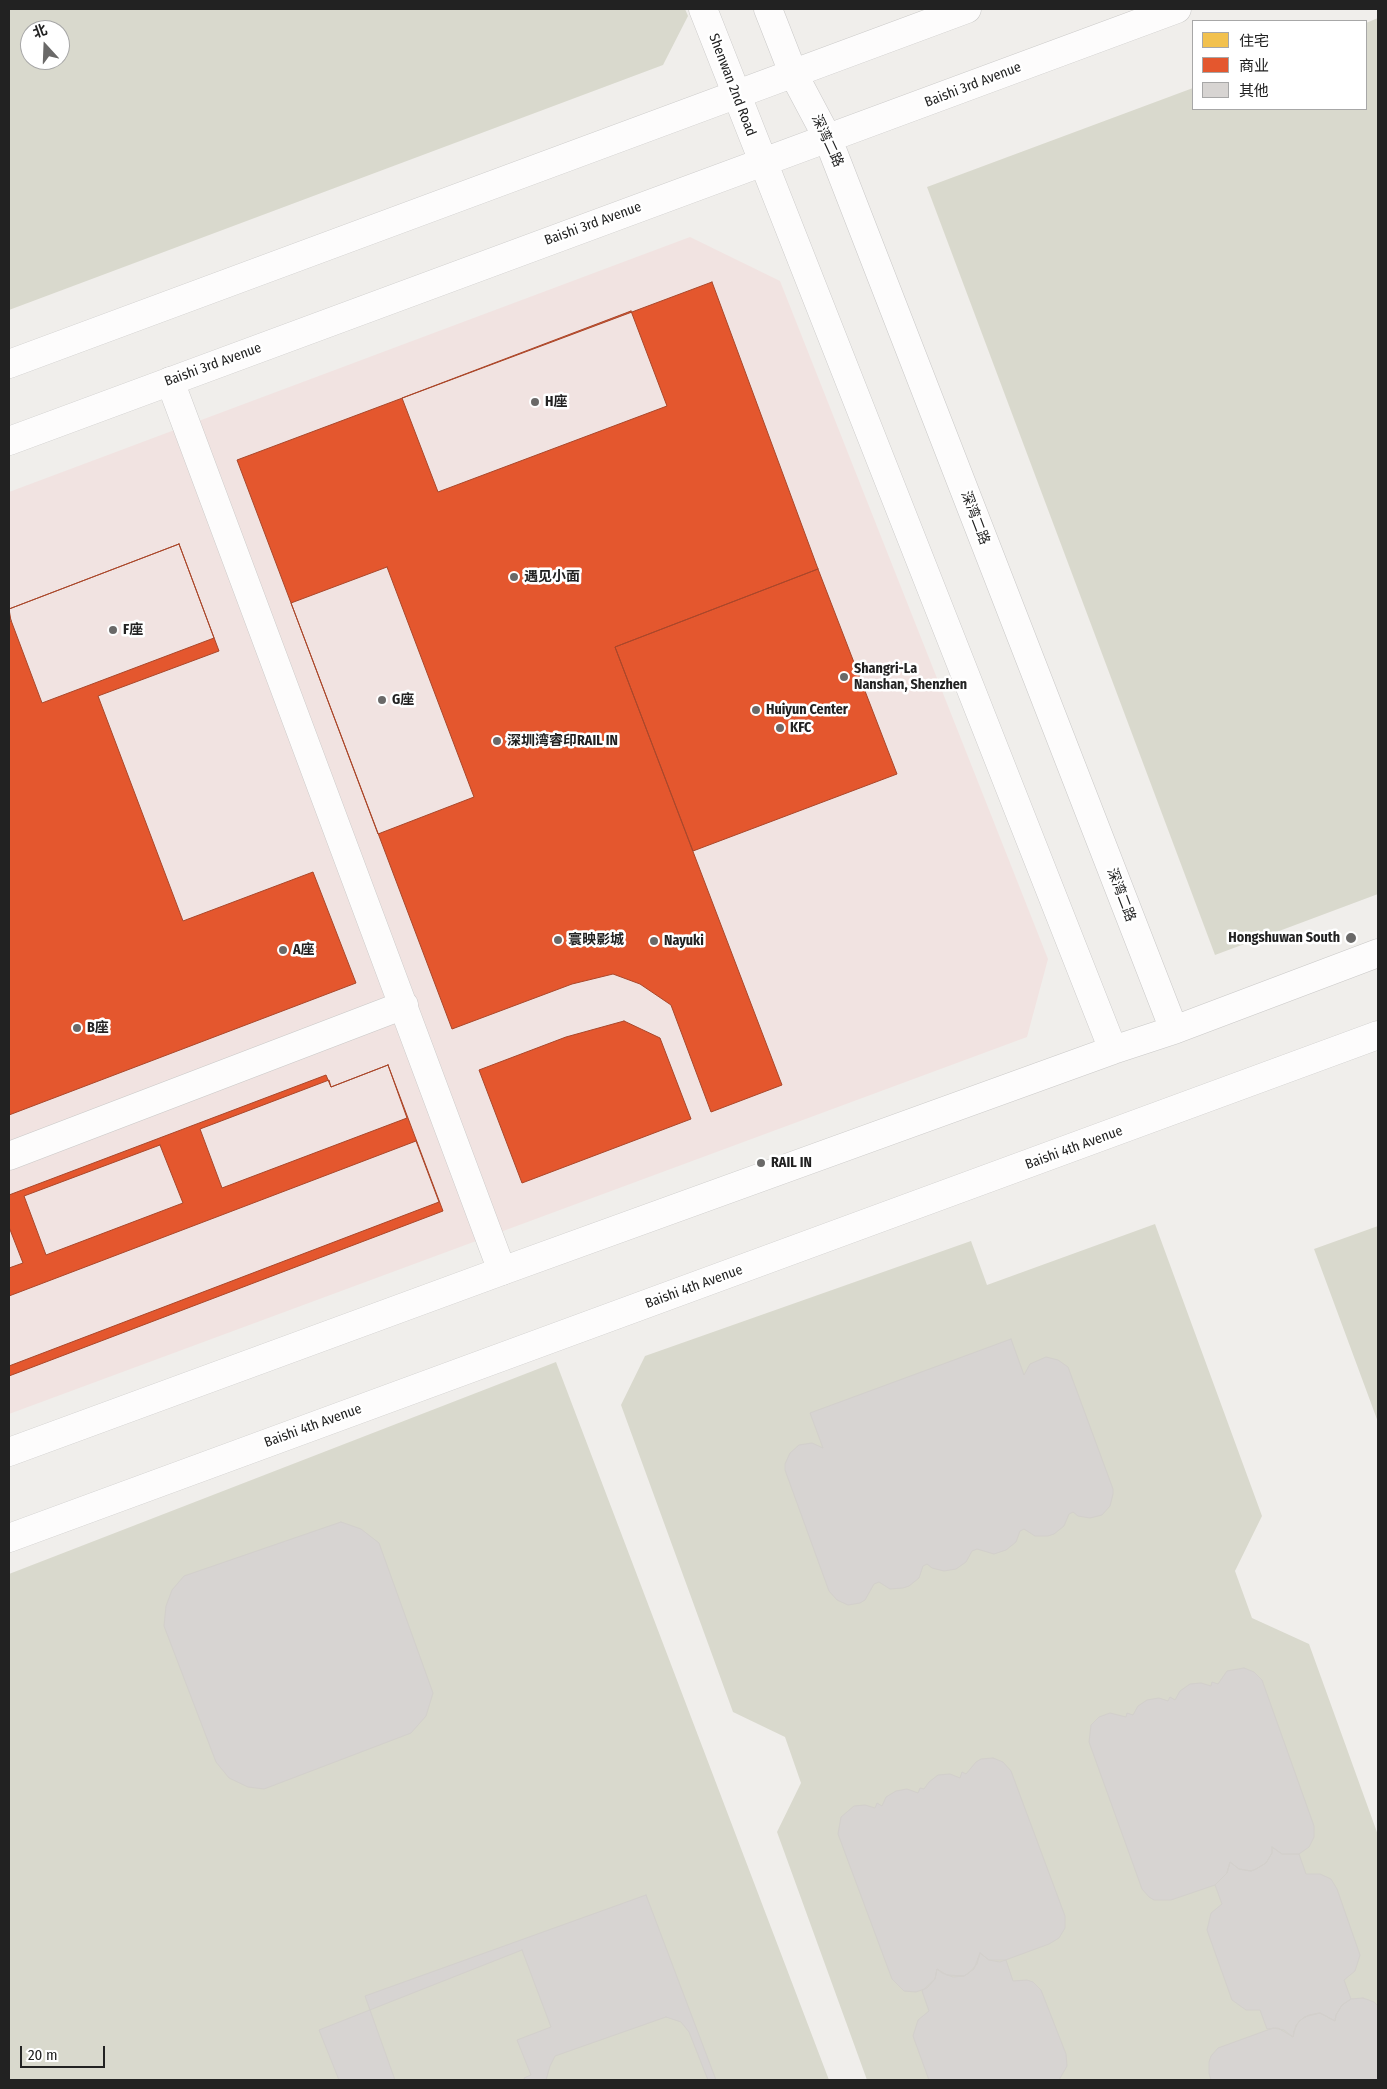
<!DOCTYPE html>
<html>
<head>
<meta charset="utf-8">
<style>
	body { margin:0 }
	#map { position:relative; width:1387px; height:2089px; overflow:hidden; background:#f0eeeb; font-family:"Fira Sans Condensed","Noto Sans SC",sans-serif }
	canvas { display:block }
	.frame { position:absolute; inset:0; border:10px solid #222; pointer-events:none }
	.legend { position:absolute; left:1192px; top:20px; width:175px; height:90px; box-sizing:border-box; background:#fff; border:1px solid #a7a7a7; margin:0; padding:6px 9px; list-style:none; font-size:15px; color:#222 }
	.legend li { display:flex; align-items:center; gap:10px; height:25px }
	.legend b { width:25px; border:1px solid #a7a7a7 }
	.north { position:absolute; left:20px; top:20px; width:50px; height:50px; box-sizing:border-box; background:#fff; border:1px solid #a7a7a7; border-radius:50%; rotate:340deg; font-size:14px; font-weight:700; line-height:20px; text-align:center; color:#222 }
	.north::after { content:''; display:block; margin:auto; width:18px; height:22px; background:#6a6968; clip-path:polygon(50% 0,100% 100%,50% 72%,0 100%) }
	.scale { position:absolute; left:20px; top:2046px; width:85px; height:22px; box-sizing:border-box; border:2px solid #222; border-top:0; padding-left:6px; font-size:15px; line-height:18px; white-space:nowrap; color:#222; -webkit-text-stroke:4px #fff; paint-order:stroke }
</style>
</head>
<body>
<div id="map">
<canvas width="1387" height="2089"></canvas>
<div class="frame"></div>
<ul class="legend">
<li><b style="height:14px;background:#f2c14e"></b>住宅</li>
<li><b style="height:14px;background:#e4572e"></b>商业</li>
<li><b style="height:14px;background:#d7d4d2"></b>其他</li>
</ul>
<div class="north">北</div>
<div class="scale">20 m</div>
</div>
<script>
const ctx = document.querySelector('canvas').getContext('2d');
ctx.lineJoin = 'round';
function paint(path, color) { ctx.fillStyle = color; ctx.fill(path, 'evenodd'); }
const toPath = rows => new Path2D(rows.map(r => 'M' + r).join(''));
function strokePath(path, color, width, dash) { ctx.strokeStyle = color; ctx.lineWidth = width; ctx.lineCap = dash ? 'butt' : 'round'; ctx.setLineDash(dash || []); ctx.stroke(path); }
function label(font, color, halo, rows, align = 'center') {
  ctx.font = font + ' "Fira Sans Condensed","Noto Sans SC",sans-serif'; ctx.lineWidth = 5; ctx.setLineDash([]); ctx.textBaseline = 'middle'; ctx.strokeStyle = halo; ctx.fillStyle = color; for (const [text, x, y, turn = 0] of rows) {
    ctx.save(); ctx.translate(x, y); ctx.rotate((+turn || 0) * Math.PI / 180); ctx.textAlign = isNaN(turn) ? turn : align; if (halo) ctx.strokeText(text, 0, 0); ctx.fillText(text, 0, 0); ctx.restore();
  }
}
const commercial = toPath([
	[690,237,780,281,1048,959,1027,1037,9,1414,9,492]
]);
const construction = toPath([
	[9,9,685,9,688,16,663,65,9,310],
	[30,30,60,30,60,60,30,60],
	[1378,18,1378,894,1215,955,927,187,1193,88,1193,109,1366,109,1366,23],
	[1155,1224,1262,1516,1235,1571,1252,1618,1309,1644,1378,1835,1378,2080,867,2080,777,1832,801,1783,785,1737,733,1712,621,1405,645,1356,971,1241,987,1285],
	[1378,1226,1378,1422,1314,1249],
	[556,1362,829,2080,9,2080,9,1574]
]);
const homes = toPath([
	[273,891,287,927,325,913,345,966,331,972,335,982,252,1013,248,1003,228,1010,208,957,246,943,232,907,273,891],
	[65,971,79,1007,117,993,137,1046,123,1052,126,1062,44,1093,40,1083,19,1090,9,1062,9,1033,38,1022,24,987,65,971]
]);
const shops = toPath([
	[712,282,818,569,615,647,782,1085,711,1112,671,1005,640,984,613,974,572,984,452,1029,237,460,712,282],
	[631,311,667,406,438,492,402,398,631,311],
	[179,544,219,651,98,696,183,921,313,872,356,983,9,1115,9,622,11,621,9,609,179,544],
	[179,544,214,638,42,703,9,615,9,609,179,544],
	[387,567,474,797,378,834,291,603,387,567],
	[818,569,897,774,693,851,615,647,818,569],
	[624,1021,660,1038,691,1119,522,1183,479,1070,566,1037,624,1021],
	[388,1065,443,1211,9,1376,9,1195,326,1075,331,1087,388,1065],
	[388,1065,407,1118,222,1188,200,1129,329,1080,331,1087,388,1065],
	[416,1141,439,1202,9,1366,9,1296,416,1141],
	[160,1145,183,1203,46,1255,24,1196,160,1145],
	[9,1227,23,1263,9,1268,9,1227]
]);
const building = toPath([
	[1011,1339,1024,1375,1030,1364,1046,1357,1058,1360,1068,1367,1113,1489,1113,1494,1110,1506,1102,1515,1090,1518,1078,1516,1073,1512,1069,1514,1064,1526,1054,1534,1048,1536,1035,1536,1024,1529,1020,1531,1016,1542,1006,1550,994,1554,977,1549,972,1551,966,1562,956,1569,944,1571,932,1568,927,1564,923,1566,919,1578,909,1586,903,1588,890,1589,879,1582,874,1584,865,1600,860,1603,848,1605,837,1600,829,1591,785,1470,785,1464,790,1453,799,1445,812,1443,823,1448,810,1413,1011,1339],
	[341,1522,361,1529,379,1543,433,1693,426,1716,411,1733,264,1789,248,1787,229,1778,216,1762,164,1626,166,1606,172,1590,184,1576,341,1522],
	[1244,1668,1254,1672,1262,1680,1314,1826,1314,1837,1309,1847,1299,1854,1282,1854,1272,1847,1272,1853,1266,1863,1256,1869,1251,1871,1239,1869,1230,1862,1227,1873,1215,1885,1171,1900,1154,1900,1149,1897,1142,1889,1089,1742,1091,1725,1099,1717,1110,1713,1126,1717,1127,1713,1133,1715,1138,1706,1147,1700,1159,1698,1168,1701,1170,1697,1175,1700,1180,1691,1190,1684,1201,1683,1211,1686,1212,1682,1218,1684,1227,1671,1244,1668],
	[993,1758,1003,1762,1011,1771,1065,1916,1065,1928,1059,1938,1049,1944,1000,1962,989,1960,980,1953,974,1969,964,1976,947,1975,937,1969,935,1979,927,1988,916,1992,904,1991,892,1979,838,1834,841,1817,854,1806,865,1805,875,1808,877,1803,882,1806,886,1797,896,1791,907,1789,918,1793,920,1788,924,1789,929,1782,938,1775,950,1774,960,1778,962,1772,966,1774,976,1762,981,1759,993,1758],
	[1272,1847,1282,1854,1299,1854,1306,1874,1320,1874,1331,1879,1337,1889,1360,1955,1355,1971,1344,1980,1351,1999,1342,2005,1336,2015,1335,2021,1320,2013,1309,2015,1299,2021,1294,2031,1293,2037,1278,2028,1267,2029,1260,2010,1246,2010,1232,2000,1207,1930,1211,1913,1222,1904,1215,1885,1227,1873,1230,1862,1239,1869,1251,1871,1256,1869,1266,1863,1272,1853,1272,1847],
	[646,1895,716,2080,395,2080,365,1996,646,1895],
	[522,1950,551,2027,517,2040,531,2075,524,2078,525,2080,339,2080,319,2030,522,1950],
	[980,1953,989,1960,1006,1960,1013,1981,1027,1980,1033,1982,1041,1990,1066,2054,1067,2066,1059,2080,929,2080,913,2036,918,2020,929,2011,922,1991,935,1979,937,1969,942,1973,953,1977,964,1976,969,1973,977,1964,980,1953],
	[1363,1998,1374,2002,1378,2006,1378,2080,1211,2080,1209,2073,1209,2062,1211,2056,1218,2048,1273,2028,1284,2030,1293,2037,1296,2025,1304,2017,1320,2013,1335,2021,1336,2015,1342,2005,1351,1999,1363,1998],
	[666,2017,681,2022,689,2032,708,2080,546,2080,550,2066,555,2056,666,2017]
]);
const minor = toPath([
	[170,381,502,1271],
	[9,1156,404,1005]
]);
const tertiary = toPath([
	[703,9,1113,1050],
	[768,9,793,73,828,139,1174,1030],
	[9,364,967,9],
	[9,441,1177,9],
	[9,1452,502,1271,1113,1050,1174,1030,1378,953],
	[9,1538,1378,1035]
]);
const markers = [
	[535,402,5,"#6a6968"],
	[514,577,5,"#6a6968"],
	[113,630,5,"#6a6968"],
	[844,677,5,"#6a6968"],
	[382,700,5,"#6a6968"],
	[756,710,5,"#6a6968"],
	[780,728,5,"#6a6968"],
	[497,741,5,"#6a6968"],
	[1351,938,6,"#6a6968"],
	[558,940,5,"#6a6968"],
	[654,941,5,"#6a6968"],
	[283,950,5,"#6a6968"],
	[77,1028,5,"#6a6968"],
	[761,1163,5,"#6a6968"]
];
const streetNames = [
	["Shenwan 2nd Road",732,85,69],
	["Baishi 3rd Avenue",973,85,-21],
	["深湾二路",827,141,65],
	["Baishi 3rd Avenue",593,224,-20],
	["Baishi 3rd Avenue",213,365,-20],
	["深湾二路",975,518,69],
	["深湾二路",1121,895,69],
	["Baishi 4th Avenue",1074,1148,-20],
	["Baishi 4th Avenue",694,1287,-20],
	["Baishi 4th Avenue",313,1426,-20]
];
const poiNames = [
	["H座",545,402],
	["遇见小面",524,577],
	["F座",123,630],
	["Shangri-La",854,669],
	["Nanshan, Shenzhen",854,685],
	["G座",392,700],
	["Huiyun Center",766,710],
	["KFC",790,728],
	["深圳湾睿印RAIL IN",507,741],
	["Hongshuwan South",1340,938,"right"],
	["寰映影城",568,940],
	["Nayuki",664,941],
	["A座",293,950],
	["B座",87,1028],
	["RAIL IN",771,1163]
];
paint(commercial, '#f1e3e1');
paint(construction, '#d9d9cd');
paint(homes, '#f2c14e');
strokePath(homes, '#b49141', 1);
paint(shops, '#e4572e');
strokePath(shops, '#aa472a', 1);
paint(building, '#d7d4d2');
strokePath(building, '#d3d0cc', 1);
strokePath(minor, '#c9c8c7', 29);
strokePath(tertiary, '#c9c8c7', 29);
strokePath(minor, '#fdfcfc', 28);
strokePath(tertiary, '#fdfcfc', 28);
for (const [x, y, r, color] of markers) { const dot = new Path2D(); dot.arc(x, y, r, 0, 2 * Math.PI); ctx.fillStyle = color; ctx.fill(dot); strokePath(dot, '#fff', 2); }
label('14px', '#222', '#fff', streetNames);
label('bold 14px', '#222', '#fff', poiNames, 'left');
</script>
</body>
</html>
